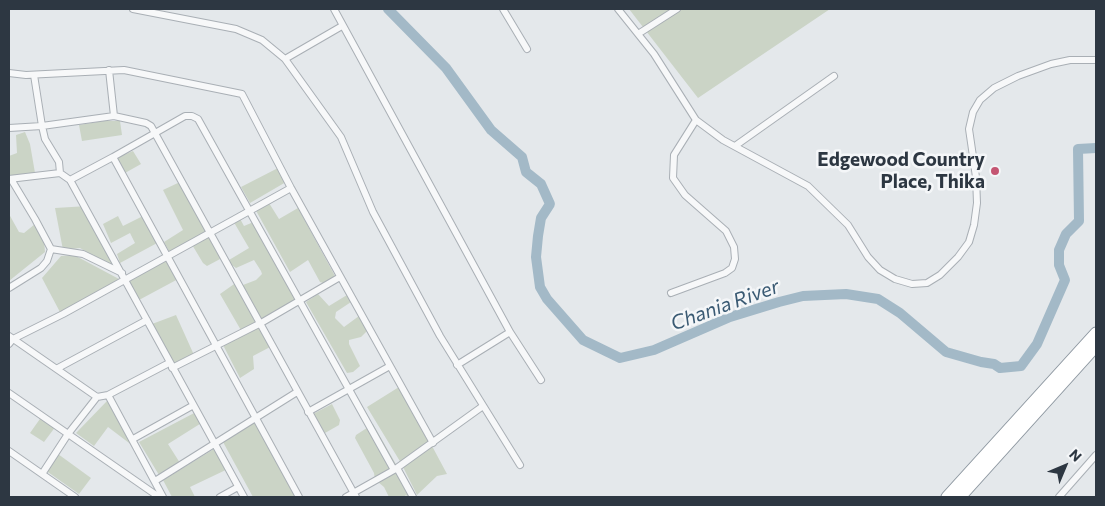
<!DOCTYPE html>
<html>
<head>
<meta charset="utf-8">
<style>
	body { margin:0 }
	#map { position:relative; width:1105px; height:506px; overflow:hidden; background:#e4e8eb; font-family:Commissioner,sans-serif }
	canvas { display:block }
	.frame { position:absolute; inset:0; border:10px solid #2d3742; pointer-events:none }
	.north { position:absolute; left:1040px; top:441px; width:50px; height:50px; -webkit-text-stroke:4px #f4f6f8; paint-order:stroke; rotate:45deg; font-size:14px; font-weight:700; line-height:20px; text-align:center; color:#2d3742 }
	.north::after { content:''; display:block; margin:auto; width:18px; height:22px; background:#2d3742; clip-path:polygon(50% 0,100% 100%,50% 72%,0 100%) }
</style>
</head>
<body>
<div id="map">
<canvas width="1105" height="506"></canvas>
<div class="frame"></div>
<div class="north">N</div>
</div>
<script>
const ctx = document.querySelector('canvas').getContext('2d');
ctx.lineJoin = 'round';
function paint(path, color) { ctx.fillStyle = color; ctx.fill(path, 'evenodd'); }
const toPath = rows => new Path2D(rows.map(r => 'M' + r).join(''));
function strokePath(path, color, width, dash) { ctx.strokeStyle = color; ctx.lineWidth = width; ctx.lineCap = dash ? 'butt' : 'round'; ctx.setLineDash(dash || []); ctx.stroke(path); }
function label(font, color, halo, rows, align = 'center') {
  ctx.font = font + ' Commissioner,sans-serif'; ctx.lineWidth = 5; ctx.setLineDash([]); ctx.textBaseline = 'middle'; ctx.strokeStyle = halo; ctx.fillStyle = color; for (const [text, x, y, turn = 0] of rows) {
    ctx.save(); ctx.translate(x, y); ctx.rotate((+turn || 0) * Math.PI / 180); ctx.textAlign = isNaN(turn) ? turn : align; if (halo) ctx.strokeText(text, 0, 0); ctx.fillText(text, 0, 0); ctx.restore();
  }
}
const green = toPath([
	[629,9,830,9,698,98],
	[103,121,120,121,122,135,82,141,79,125],
	[25,132,30,144,35,173,9,177,9,156,17,153,16,135],
	[133,151,141,164,125,173,116,158],
	[278,168,286,182,250,203,241,187],
	[180,182,208,231,170,253,164,242,183,230,163,190],
	[269,203,279,219,298,208,335,276,323,283,320,282,308,260,290,272,254,207],
	[88,206,120,272,80,248,63,250,55,208],
	[9,214,19,232,24,233,35,224,44,240,45,252,9,281],
	[145,215,159,242,120,263,117,254,135,243,130,233,111,243,103,224,118,216,123,226],
	[238,215,244,226,256,221,301,300,263,322,243,285,256,280,262,274,261,271,254,260,236,268,229,263,229,260,249,248,232,219],
	[209,233,222,258,207,266,203,263,191,243],
	[74,255,119,279,61,314,42,278,61,256],
	[169,257,180,278,139,300,128,280],
	[237,282,261,323,242,332,220,294],
	[318,294,329,306,347,295,351,302,336,312,335,318,344,327,359,316,367,331,361,337,349,340,349,344,360,366,353,372,347,373,306,302],
	[176,315,194,355,175,365,152,324],
	[262,326,272,346,253,356,254,369,240,378,223,345],
	[399,387,429,443,401,463,367,407],
	[107,401,137,449,108,427,94,446,76,433],
	[332,404,340,420,339,425,325,433,313,414],
	[198,411,203,422,168,444,180,463,159,475,139,442],
	[42,416,56,426,44,442,30,433],
	[258,419,299,497,253,497,223,442],
	[373,424,397,466,375,480,374,473,355,438,356,435],
	[219,446,232,467,190,487,195,497,172,497,163,480],
	[432,446,447,474,437,476,417,495,403,467],
	[58,454,91,478,79,494,45,470],
	[398,469,415,497,408,497,406,495,404,497,389,497,384,487,378,482]
]);
const river = toPath([
	[388,9,446,68,491,130,522,157,526,172,541,184,550,204,541,218,538,236,536,257,540,287,547,299,583,340,620,358,654,350,730,317,779,302,803,296,846,294,878,299,900,313,946,352,981,362,994,364,1000,368,1021,366,1037,344,1065,280,1059,265,1059,250,1066,234,1079,221,1078,149,1096,148]
]);
const street = toPath([
	[133,9,236,29,262,40,285,59,341,137,373,212,440,336,520,465],
	[334,9,510,332,457,365],
	[503,9,527,49],
	[618,9,654,54,696,120,723,140,808,186,848,225,868,257,880,270,895,279,912,284,927,283,940,275,958,257,969,242,974,225,977,203,976,177,969,129,973,112,980,100,994,88,1018,76,1051,64,1070,60,1096,60],
	[638,34,677,9],
	[285,59,342,26],
	[109,70,114,116],
	[9,73,26,75,124,70,242,94,291,188,433,443],
	[34,75,42,126,114,116,146,123,151,126,356,497],
	[9,128,42,126,45,139,59,162,60,173],
	[735,146,834,76],
	[113,157,185,116,192,116,198,119,394,470],
	[9,179,60,173,70,180,113,157,299,497],
	[70,180,244,497],
	[51,249,83,254,122,273],
	[9,288,41,268,47,261,51,249,35,219,11,179],
	[671,293,725,273,732,268,735,259,734,247,726,231,685,195,673,178,674,155,696,120],
	[510,332,541,380],
	[9,336,97,397,108,395,169,363],
	[9,344,13,339,63,314,291,188],
	[58,368,147,320],
	[172,368,261,323,340,277],
	[9,393,159,497],
	[108,395,163,497],
	[308,412,390,366],
	[133,439,192,406],
	[9,451,75,497],
	[397,468,413,497],
	[42,474,68,434,97,397],
	[155,481,297,392],
	[220,497,238,487],
	[346,497,394,470,483,406],
	[1059,497,1096,455]
]);
const highway = toPath([
	[947,497,1096,333],
	[960,497,1096,346]
]);
const markers = [
	[995,171,5,"#c45572"]
];
const poiNames = [
	["Edgewood Country",985,160],
	["Place, Thika",985,182]
];
const waterNames = [
	["Chania River",725,305,-20]
];
paint(green, '#cbd4c6');
strokePath(river, '#a3b9c7', 10);
strokePath(street, '#a9afb5', 8);
strokePath(highway, '#8d97a0', 13);
strokePath(street, '#f7f8f9', 6);
strokePath(highway, '#fff', 11);
for (const [x, y, r, color] of markers) { const dot = new Path2D(); dot.arc(x, y, r, 0, 2 * Math.PI); ctx.fillStyle = color; ctx.fill(dot); strokePath(dot, '#f4f6f8', 2); }
label('bold 19px', '#2d3742', '#f4f6f8', poiNames, 'right');
label('italic 20px', '#3a5a73', '#f4f6f8', waterNames);
</script>
</body>
</html>
